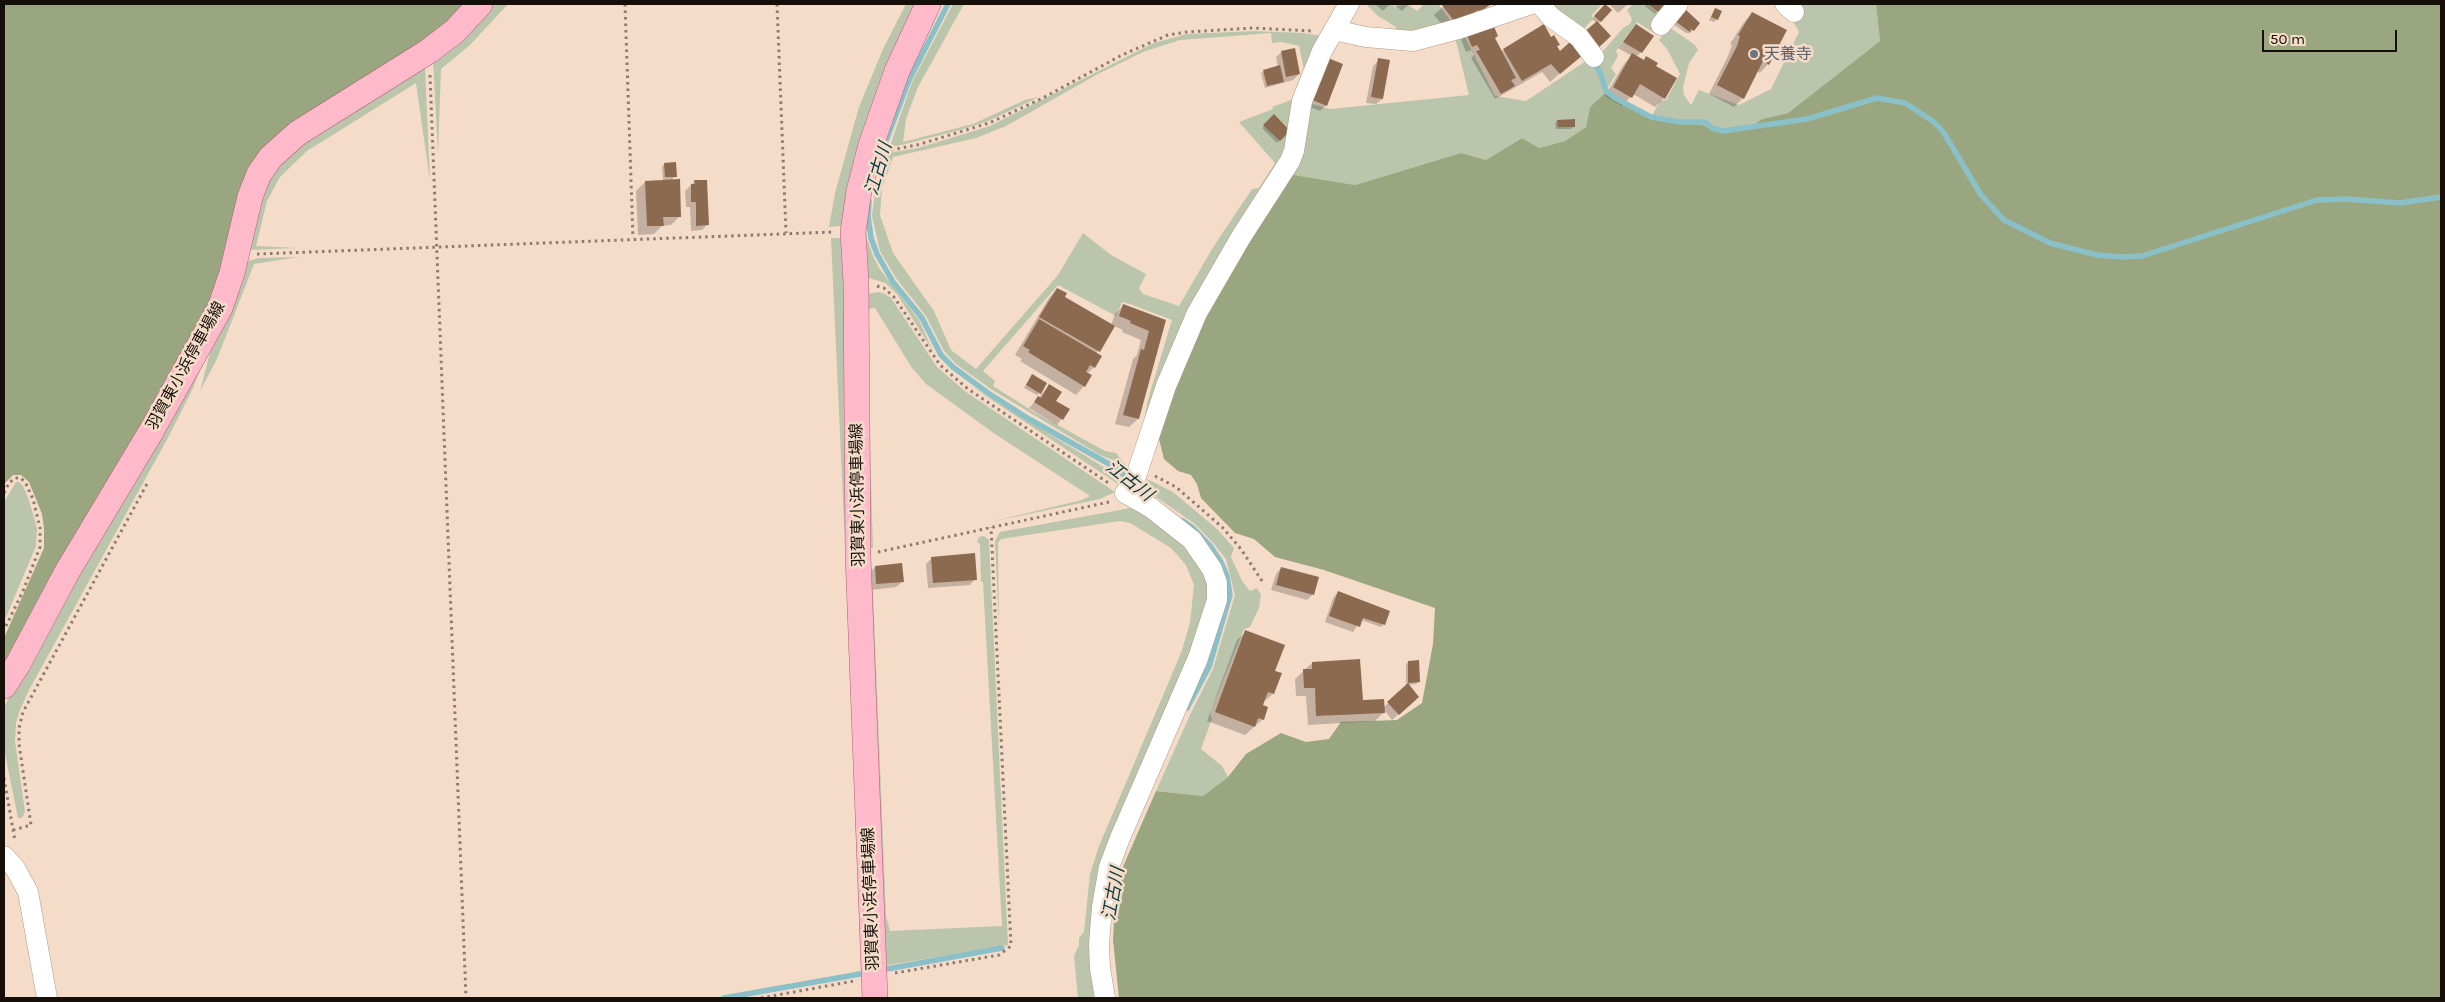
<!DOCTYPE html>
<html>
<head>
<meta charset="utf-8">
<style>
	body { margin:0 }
	#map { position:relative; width:2445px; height:1002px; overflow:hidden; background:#f4dcc9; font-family:Karla,sans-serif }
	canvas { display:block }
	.frame { position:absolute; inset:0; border:5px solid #160e08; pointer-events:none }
	.scale { position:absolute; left:2262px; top:30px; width:135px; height:22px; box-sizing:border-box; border:2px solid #160e08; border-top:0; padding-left:6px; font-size:15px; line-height:18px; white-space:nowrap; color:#160e08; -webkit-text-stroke:4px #f4dcc9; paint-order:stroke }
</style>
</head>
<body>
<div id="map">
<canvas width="2445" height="1002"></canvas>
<div class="frame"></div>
<div class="scale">50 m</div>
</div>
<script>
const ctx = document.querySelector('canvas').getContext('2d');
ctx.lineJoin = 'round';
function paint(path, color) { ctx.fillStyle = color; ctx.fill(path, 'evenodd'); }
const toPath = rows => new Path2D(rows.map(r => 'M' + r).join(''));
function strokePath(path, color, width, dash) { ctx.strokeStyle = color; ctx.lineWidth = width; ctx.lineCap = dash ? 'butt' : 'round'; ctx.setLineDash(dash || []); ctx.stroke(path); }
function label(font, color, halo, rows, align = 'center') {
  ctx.font = font + ' Karla,"Noto Sans JP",sans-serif'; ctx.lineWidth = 5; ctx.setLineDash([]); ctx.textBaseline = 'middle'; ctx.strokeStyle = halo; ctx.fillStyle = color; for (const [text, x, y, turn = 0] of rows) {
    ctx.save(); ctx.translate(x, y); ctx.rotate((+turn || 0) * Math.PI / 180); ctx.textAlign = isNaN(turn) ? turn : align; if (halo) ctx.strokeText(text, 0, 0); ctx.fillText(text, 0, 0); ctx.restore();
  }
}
const green = toPath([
	[493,4,508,4,470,45,441,69,438,154,433,60,472,27],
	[906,4,924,4,846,223,840,226,829,227,835,193,859,107,883,49],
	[953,4,964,4,918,87,906,119,903,142,973,124,1025,100,1039,97,988,121,960,130,897,146,890,146,912,82],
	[1366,4,1391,4,1395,7,1407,4,1417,11,1424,4,1438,4,1455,26,1392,37,1396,27,1378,16],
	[1543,4,1602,4,1592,15,1593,19,1580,33],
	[1633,4,1647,4,1661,15,1656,29,1654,33,1637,22,1616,51,1618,56,1611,68,1616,74,1605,93,1590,107,1586,127,1565,141,1539,148,1522,138,1486,160,1461,153,1355,185,1288,174,1305,102,1330,109,1469,95,1454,33,1462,31,1495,96,1526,101,1589,59,1597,58,1623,28,1630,24,1632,19,1627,10],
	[1793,4,1876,4,1880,41,1788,113,1762,119,1748,129,1723,134,1702,125,1678,124,1650,119,1660,101,1666,100,1680,74,1667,49,1659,40,1669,27,1695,45,1698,50,1689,63,1683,87,1684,95,1691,105,1699,90,1739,105,1771,89,1799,32,1792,19],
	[1254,31,1303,33,1322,36,1305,75,1299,46,1282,42,1272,43,1271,33,1180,40,1143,52,1098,74,1006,126,976,138,893,157,882,188,880,215,893,253,934,311,951,350,976,369,1058,275,1083,233,1111,255,1146,274,1139,288,1143,294,1179,306,1212,249,1252,189,1259,188,1275,163,1239,122,1273,109,1272,107,1294,99,1289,149,1146,426,1145,415,1149,396,1172,320,1130,304,1122,302,1116,316,1058,285,983,371,995,381,993,386,1034,412,1105,451,1116,453,1131,472,1130,475,1113,460,1100,455,991,389,956,364,944,351,926,316,896,278,880,251,872,216,875,192,887,153,918,148,990,126,1154,43,1187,34],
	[425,67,430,181,416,83,307,151,280,177,267,201,256,246,297,248,250,250,256,199,275,162],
	[865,216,867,239,873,256,879,268,919,320,933,351,897,294,885,283,863,276],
	[831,238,841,238,848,242,846,565],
	[298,257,254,264,217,359,200,391,211,349,244,262,259,258],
	[878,292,885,294,891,298,937,367,966,392,1115,492,1100,499,990,522,1082,500,1090,496,995,434,926,384,912,368,875,308,869,309,866,315,873,548,866,547,863,540,862,299,868,294],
	[201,368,193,388,170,434,29,690,20,710,16,723,15,741,25,812,22,818,18,818,4,749,4,707,73,576],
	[971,386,1115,474,1122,481,1121,484,1118,484],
	[1147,479,1173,492,1217,529,1234,548,1231,557,1242,581,1250,591,1257,588,1261,595,1259,608,1250,627,1244,629,1210,713,1212,719,1201,749,1222,766,1228,777,1203,796,1156,791,1191,713,1213,669,1235,595,1226,559,1214,544,1195,524,1146,490],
	[16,482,19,482,23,486,29,500,37,528,36,546,4,622,4,502],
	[1136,507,1201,557,1212,600,1116,837,1101,998,1078,998,1074,956,1079,945,1079,938,1084,932,1090,874,1099,846,1181,653,1190,623,1194,585,1186,565,1171,548,1130,523,1120,521,1001,539,998,543,999,628,995,541,1000,532],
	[984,536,989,540,1008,945,883,966,868,591,873,591,886,916,890,931,1002,926,983,582,981,582,980,544,977,542,979,537]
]);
const forest = toPath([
	[4,4,470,4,458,17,295,126,225,274,4,671,4,638,44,548,44,528,42,514,29,482,21,475,13,475,4,484],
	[1876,4,2441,4,2441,998,1119,998,1113,940,1115,904,1122,869,1156,791,1203,796,1228,777,1246,754,1281,733,1306,742,1329,739,1341,722,1397,720,1422,703,1433,644,1435,608,1324,570,1275,557,1254,539,1235,533,1201,498,1197,484,1191,475,1178,471,1164,459,1159,439,1173,390,1202,316,1288,174,1355,185,1461,153,1486,160,1522,138,1539,148,1565,141,1586,127,1590,107,1605,93,1614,100,1650,119,1678,124,1702,125,1723,133,1748,129,1762,119,1788,113,1880,41]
]);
const shadow = toPath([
	[1375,4,1390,4,1383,11],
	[1393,4,1409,4,1402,11],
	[1446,4,1488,4,1479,14,1450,34,1434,15],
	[1609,4,1628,4,1618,13],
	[1647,4,1663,4,1655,14,1645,6],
	[1605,5,1610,10,1598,24,1592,19],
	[1684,10,1693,30,1690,33,1686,33,1673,24],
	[1715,10,1717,19,1714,22,1709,20],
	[1752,14,1768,64,1760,73,1757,71,1743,98,1734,107,1709,94,1728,56,1732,45,1730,44,1744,22],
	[1637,25,1641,52,1636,57,1643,61,1646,57,1654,67,1664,98,1655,107,1633,94,1622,106,1605,96,1624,64,1632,56,1618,48],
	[1467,34,1494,39,1501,52,1504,50,1556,47,1559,53,1581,55,1550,82,1542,72,1495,99,1471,58,1474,55,1471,50,1466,52,1461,40],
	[1282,52,1299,74,1293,80,1265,88,1261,73,1278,67,1276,57],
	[1379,60,1382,99,1376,104,1366,103,1373,66],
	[1323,66,1326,105,1320,111,1307,106],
	[1274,116,1288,131,1277,143,1262,128],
	[1558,121,1574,126,1571,129,1556,129,1555,123],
	[665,164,675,176,671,181,680,216,671,225,662,226,654,234,638,235,636,191,645,182,663,181,662,166],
	[695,181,707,225,702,230,691,231,690,207,686,207,685,191],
	[1057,289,1063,297,1111,325,1115,314,1124,305,1165,321,1138,419,1129,427,1115,424,1133,359,1137,355,1141,340,1122,332,1123,330,1114,326,1096,354,1094,367,1087,374,1084,386,1076,395,1020,361,1022,359,1015,355,1049,298],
	[1030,378,1040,393,1037,395,1024,388],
	[1049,386,1055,401,1068,410,1057,425,1029,408],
	[932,558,975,579,970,585,928,588,926,564],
	[875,567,902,582,896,587,871,590,869,573],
	[1281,568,1313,594,1307,600,1271,590,1276,574],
	[1338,592,1384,624,1381,627,1361,620,1353,632,1325,622,1333,598],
	[1246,632,1273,672,1273,694,1263,702,1263,719,1245,735,1207,721,1237,640],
	[1408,662,1419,682,1416,684,1407,685,1412,702,1392,720,1385,711,1375,721,1308,725,1306,696,1296,696,1295,679,1312,663,1361,701,1383,708,1406,686,1406,664]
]);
const stream = toPath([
	[1593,60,1601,75,1606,91,1615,98,1651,117,1679,122,1705,122,1712,128,1723,131,1807,119,1877,98,1905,103,1934,122,1944,133,1981,195,2004,220,2050,243,2097,255,2124,257,2142,256,2317,200,2346,199,2400,203,2441,197],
	[880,157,909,80,948,4],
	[869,202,868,216,871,238,877,254,893,282,922,318,941,355,953,367,988,393,1029,419,1118,469,1129,481],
	[1183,521,1193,528,1211,547,1221,562,1227,576,1230,595,1209,667,1187,708],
	[887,969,1002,948],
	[724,998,860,974]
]);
const building = toPath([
	[1443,4,1489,4,1490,5,1480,12,1478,10,1469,16,1454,21,1442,5],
	[1605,4,1612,10,1601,22,1594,16],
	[1648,4,1665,4,1658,12],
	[1684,8,1700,23,1694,31,1691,29,1690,32,1675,21],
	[1715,8,1722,11,1718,20,1711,17],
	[1752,12,1787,30,1769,65,1763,61,1744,99,1717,85,1737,46,1740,36,1738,35],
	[1597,21,1611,36,1595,51,1581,35],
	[1492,22,1498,36,1495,38,1516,78,1511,80,1515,86,1501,94,1476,51,1480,50,1477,45,1472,47,1466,33],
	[1544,24,1551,37,1554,35,1560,45,1557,46,1560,51,1571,41,1583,55,1560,74,1551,64,1522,81,1503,49],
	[1636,24,1654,36,1642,53,1623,42],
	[1295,48,1300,74,1286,77,1281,51],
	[1632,53,1644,60,1646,56,1658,63,1656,66,1677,78,1665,99,1640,84,1632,98,1613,87],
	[1328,58,1343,64,1327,106,1312,100],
	[1378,58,1390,60,1383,99,1371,97],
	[1280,65,1284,82,1267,86,1263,70],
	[1274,114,1290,131,1280,141,1263,125],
	[1575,119,1575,127,1558,127,1557,120],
	[676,162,677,177,665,177,664,163],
	[680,179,681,217,663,217,664,226,647,226,645,181],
	[694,180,707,180,709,225,696,226,696,202,691,202,691,184,695,184],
	[1057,288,1067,293,1065,297,1115,326,1100,352,1039,317],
	[1123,304,1166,320,1139,419,1123,415,1141,349,1144,350,1149,331,1130,323,1131,321,1119,316],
	[1039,319,1102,356,1095,368,1090,365,1086,372,1092,375,1085,387,1028,352,1030,350,1023,346],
	[1032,374,1047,383,1041,394,1026,385],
	[1049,384,1062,392,1056,401,1070,409,1063,420,1034,402,1038,396,1041,398],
	[975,553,977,580,933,583,931,557],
	[902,563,904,582,876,584,875,566],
	[1281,567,1319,577,1314,595,1276,585],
	[1338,591,1390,611,1385,625,1363,618,1360,627,1329,616],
	[1245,630,1285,645,1275,671,1282,673,1274,694,1268,692,1263,705,1268,707,1264,720,1258,718,1255,727,1215,712],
	[1360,659,1363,700,1384,699,1385,713,1316,716,1315,688,1304,688,1303,669,1312,669,1312,662],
	[1419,660,1420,682,1408,683,1408,661],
	[1408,683,1419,697,1399,715,1387,702]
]);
const path = toPath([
	[625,4,633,238],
	[777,4,786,233],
	[430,75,466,998],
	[891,150,917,145,989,123,1041,99,1122,55,1168,35,1187,32,1253,28,1313,31],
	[257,254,833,232],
	[877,286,884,288,894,297,940,365,968,389,1110,484],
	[1155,476,1176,487,1222,527,1241,549,1262,581],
	[4,493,9,483,15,478,21,478,26,484,33,499,40,528,40,547,23,591,4,630],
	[878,552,1109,502],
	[4,778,15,841],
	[13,830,31,825,19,744,19,728,23,712,148,482],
	[895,973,999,955,1011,946,991,527],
	[761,998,854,981]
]);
const minor = toPath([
	[1540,4,1551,17,1579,37,1594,57],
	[1785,4,1794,12],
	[1661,25,1678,4],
	[1334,30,1366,37,1413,41,1458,29,1531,4],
	[4,856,15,868,28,892,47,998],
	[1105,998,1100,968,1099,944,1102,907,1109,867,1120,838,1198,658,1217,600,1217,583,1212,569,1192,540,1150,507,1125,493,1131,487,1136,476,1166,386,1197,313,1241,237,1290,161,1294,151,1302,101,1322,51,1349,4]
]);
const major = toPath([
	[4,686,18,664,67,572,152,430,220,308,232,273,250,197,259,174,271,157,298,133,429,51,455,31,480,4],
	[875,998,858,555,856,282,853,232,859,191,871,145,897,71,928,4]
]);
const markers = [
	[1754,54,5,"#6b7280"]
];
const worshipNames = [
	["天養寺",1764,54]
];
const streetNames = [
	["羽賀東小浜停車場線",186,366,-61],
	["羽賀東小浜停車場線",858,495,-91],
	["羽賀東小浜停車場線",871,899,-92]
];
const waterNames = [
	["江古川",879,169,-74],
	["江古川",1129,481,38],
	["江古川",1114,894,-80]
];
paint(green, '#bbc5ab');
paint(forest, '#99a67f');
paint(shadow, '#0003');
strokePath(stream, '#8ac1c8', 5.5);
paint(building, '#8c6a50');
strokePath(minor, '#af9887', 21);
strokePath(major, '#ad6071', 26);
strokePath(path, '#8c7b6e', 3, [2.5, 4]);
strokePath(minor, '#fff', 20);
strokePath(major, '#febacb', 25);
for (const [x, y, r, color] of markers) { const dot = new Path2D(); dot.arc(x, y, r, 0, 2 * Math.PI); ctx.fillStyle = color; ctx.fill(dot); strokePath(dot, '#f4dcc9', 2); }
label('16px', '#5b616d', '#f4dcc9', worshipNames, 'left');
label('16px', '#160e08', '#f4dcc9', streetNames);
label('italic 18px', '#083d43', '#f4dcc9', waterNames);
</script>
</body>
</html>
